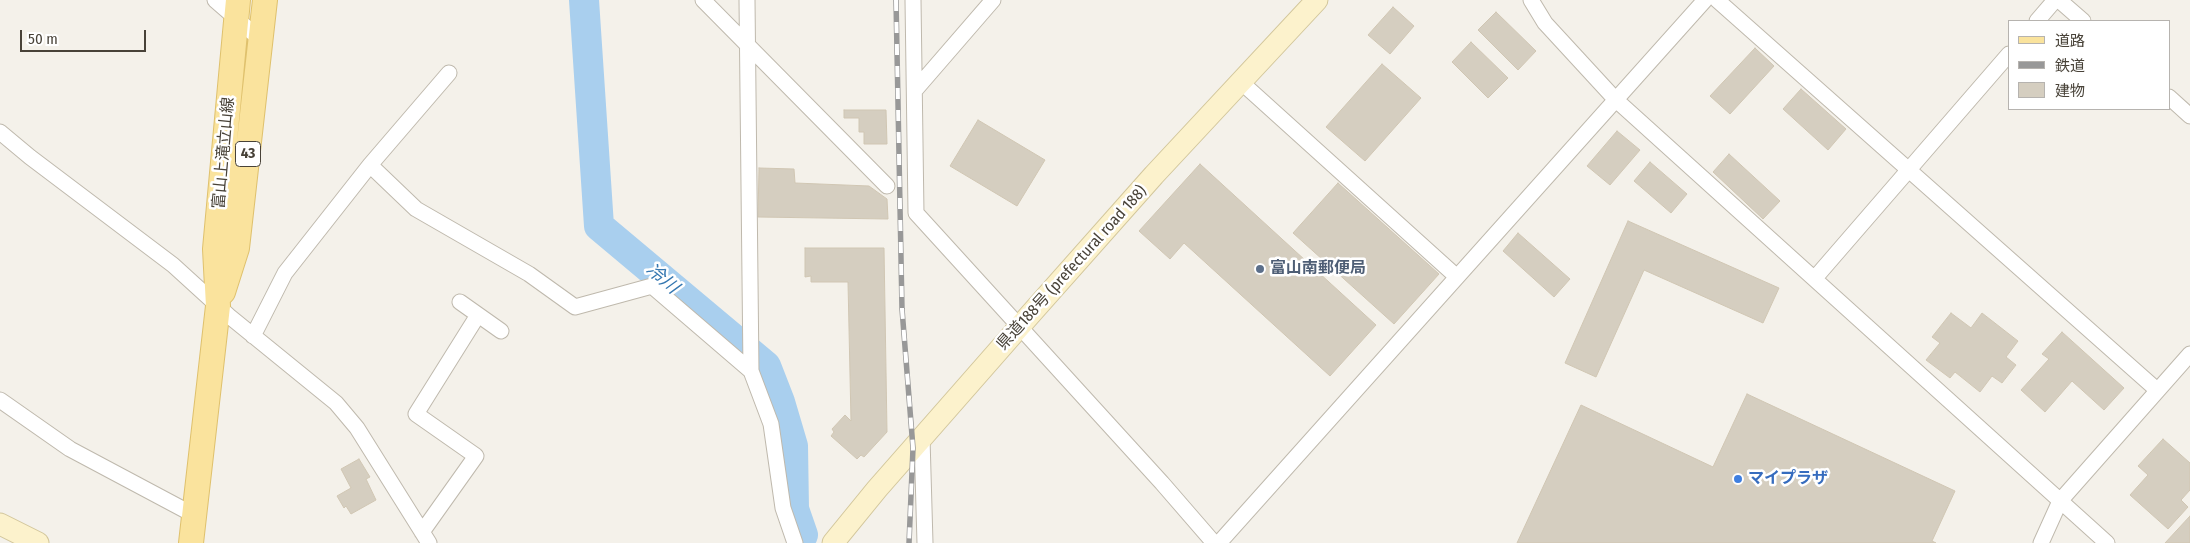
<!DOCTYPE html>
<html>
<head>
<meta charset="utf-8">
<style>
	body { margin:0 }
	#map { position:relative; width:2190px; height:543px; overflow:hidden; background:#f4f1ea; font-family:"Fira Sans Condensed","Noto Sans JP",sans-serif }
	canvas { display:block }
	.legend { position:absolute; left:2008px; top:20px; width:162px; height:90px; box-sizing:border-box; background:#fff; border:1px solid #b6b3af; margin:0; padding:6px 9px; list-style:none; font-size:15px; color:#484238 }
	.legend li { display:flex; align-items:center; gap:10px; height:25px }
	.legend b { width:25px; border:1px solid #b6b3af }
	.scale { position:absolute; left:20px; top:30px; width:126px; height:22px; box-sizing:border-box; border:2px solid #484238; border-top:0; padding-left:6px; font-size:15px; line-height:18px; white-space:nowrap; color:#484238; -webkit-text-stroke:4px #fff; paint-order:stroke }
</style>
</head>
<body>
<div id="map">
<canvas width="2190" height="543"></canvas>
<ul class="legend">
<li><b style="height:6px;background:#fae39d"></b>道路</li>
<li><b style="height:6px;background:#989898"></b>鉄道</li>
<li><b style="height:14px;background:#d5cec0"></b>建物</li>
</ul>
<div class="scale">50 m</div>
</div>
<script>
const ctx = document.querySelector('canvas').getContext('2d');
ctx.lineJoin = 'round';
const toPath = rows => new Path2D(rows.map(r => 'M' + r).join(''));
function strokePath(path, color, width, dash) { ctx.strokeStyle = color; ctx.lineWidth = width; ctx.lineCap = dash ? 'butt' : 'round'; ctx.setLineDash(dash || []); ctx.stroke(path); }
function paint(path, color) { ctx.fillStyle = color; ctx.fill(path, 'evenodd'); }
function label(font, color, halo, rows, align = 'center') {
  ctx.font = font + ' "Fira Sans Condensed","Noto Sans JP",sans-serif'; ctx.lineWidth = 5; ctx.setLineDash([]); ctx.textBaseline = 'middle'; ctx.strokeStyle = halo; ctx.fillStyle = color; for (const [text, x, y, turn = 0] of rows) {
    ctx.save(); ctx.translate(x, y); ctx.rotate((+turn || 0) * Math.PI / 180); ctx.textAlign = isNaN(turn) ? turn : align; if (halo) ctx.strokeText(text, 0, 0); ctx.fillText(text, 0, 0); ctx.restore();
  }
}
const river = toPath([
	[584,0,599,226,766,366,780,402,793,446,794,509,803,535]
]);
const building = toPath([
	[1393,7,1414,26,1390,54,1368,35,1393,7],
	[1496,12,1536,51,1518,70,1478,30,1496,12],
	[1471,42,1508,78,1488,98,1452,62,1471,42],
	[1755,48,1774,66,1730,114,1710,96,1755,48],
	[1382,64,1421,98,1365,161,1326,127,1382,64],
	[1801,89,1846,129,1828,150,1783,109,1801,89],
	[844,110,886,110,887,144,864,144,864,132,859,132,859,118,844,118,844,110],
	[978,120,1045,160,1017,206,950,166,978,120],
	[1617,131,1640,150,1610,185,1587,166,1617,131],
	[1729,154,1780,201,1763,219,1713,172,1729,154],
	[1650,162,1687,194,1671,213,1634,181,1650,162],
	[1200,164,1376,325,1330,376,1184,243,1170,259,1139,231,1200,164],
	[759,168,794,169,795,183,869,186,887,199,888,219,758,217,759,168],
	[1338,183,1439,274,1394,324,1293,233,1338,183],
	[1628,221,1779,288,1763,323,1644,270,1596,377,1565,363,1628,221],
	[1518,233,1570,279,1554,297,1503,251,1518,233],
	[805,248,884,248,887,432,864,457,861,455,857,459,831,436,834,432,832,429,845,415,851,421,848,282,811,282,811,276,805,277,805,248],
	[1951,313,1971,328,1982,313,2018,341,2006,357,2016,365,2002,383,1992,376,1980,392,1955,372,1950,378,1926,360,1940,343,1932,337,1951,313],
	[2062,332,2124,388,2104,410,2072,381,2045,412,2021,390,2049,359,2042,354,2062,332],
	[1747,394,1955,491,1932,541,1936,543,1517,543,1581,405,1713,467,1747,394],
	[2163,439,2190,463,2190,490,2181,500,2188,507,2168,529,2130,495,2148,475,2138,466,2163,439],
	[359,459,370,477,366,479,376,500,351,514,346,506,344,508,337,496,351,488,341,469,359,459],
	[2190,516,2190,543,2165,543,2190,516]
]);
const street = toPath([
	[215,0,261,40],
	[703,0,887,186],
	[747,0,751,371,771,424,783,508,795,543],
	[913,0,916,213,1162,483,1214,543],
	[1531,0,1545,23,1615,99,2107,543],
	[1717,0,2157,390],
	[2059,0,2083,21],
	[2037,21,2055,0],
	[1241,82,1457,277],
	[916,89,993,0],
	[2169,97,2190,116],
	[0,132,30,157,173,265,229,316,336,403,357,428,429,543],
	[370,165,416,209,529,274,575,307,652,286,751,371],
	[1815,278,2009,54],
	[460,302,501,331],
	[253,336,285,273,370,165,449,73],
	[0,400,70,449,194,515],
	[922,438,925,543],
	[422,532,476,456,416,414,478,315],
	[1219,543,1705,0],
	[2041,543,2060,501,2190,354]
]);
const secondary = toPath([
	[0,524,38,543],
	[833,543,877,489,1020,326,1154,175,1317,0]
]);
const primary = toPath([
	[223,292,237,248,265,0],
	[191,543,218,306,215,249,238,0]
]);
const rail = toPath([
	[896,0,902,309,913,448,909,543]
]);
const markers = [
	[1260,269,5,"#5c6f8a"],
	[1738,479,5,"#3f7fe0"]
];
const shields = [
	[248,154,25]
];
const shieldNames = [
	["43",248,154]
];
const streetNames = [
	["富山上滝立山線",224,153,-85],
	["県道188号 (prefectural road 188)",1072,268,-48]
];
const serviceNames = [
	["富山南郵便局",1270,269]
];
const shopNames = [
	["マイプラザ",1748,479]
];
const waterNames = [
	["冷川",662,279,40]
];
strokePath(river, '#a9cfee', 30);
paint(building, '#d5cec0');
strokePath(building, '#d0c6b3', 1);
strokePath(street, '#bfb9ad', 17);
strokePath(secondary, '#d2c69b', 23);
strokePath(primary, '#dfc16d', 26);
strokePath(street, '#fff', 15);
strokePath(secondary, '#fcf2cc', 21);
strokePath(primary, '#fae39d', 24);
strokePath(rail, '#989898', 5.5);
strokePath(rail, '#fff', 4, [11]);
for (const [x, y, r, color] of markers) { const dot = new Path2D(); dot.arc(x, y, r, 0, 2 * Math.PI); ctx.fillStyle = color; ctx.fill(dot); strokePath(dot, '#fff', 2); }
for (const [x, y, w] of shields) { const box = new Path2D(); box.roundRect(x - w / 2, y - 12.5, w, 25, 4); ctx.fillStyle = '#fff'; ctx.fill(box); strokePath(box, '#484238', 1); }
label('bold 15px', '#484238', null, shieldNames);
label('16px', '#484238', '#fff', streetNames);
label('bold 16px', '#4e5e75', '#fff', serviceNames, 'left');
label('bold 16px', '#366cbe', '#fff', shopNames, 'left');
label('italic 18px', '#3577b0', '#fff', waterNames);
</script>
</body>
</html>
